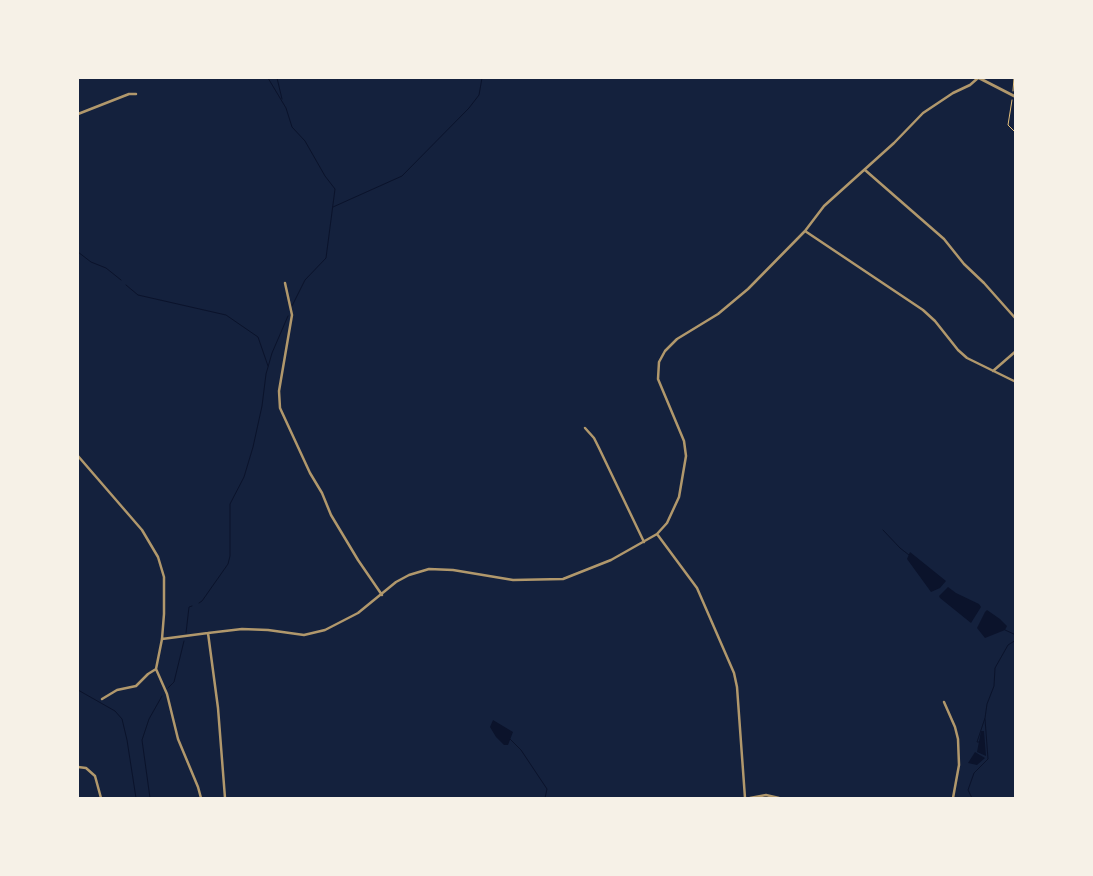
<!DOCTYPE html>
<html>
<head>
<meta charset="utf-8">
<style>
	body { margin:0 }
	#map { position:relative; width:1093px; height:876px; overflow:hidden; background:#14213d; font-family:"Titillium Web",sans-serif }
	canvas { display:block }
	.frame { position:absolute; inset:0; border:79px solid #f6f1e7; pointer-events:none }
</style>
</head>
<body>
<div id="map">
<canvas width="1093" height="876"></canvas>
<div class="frame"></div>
</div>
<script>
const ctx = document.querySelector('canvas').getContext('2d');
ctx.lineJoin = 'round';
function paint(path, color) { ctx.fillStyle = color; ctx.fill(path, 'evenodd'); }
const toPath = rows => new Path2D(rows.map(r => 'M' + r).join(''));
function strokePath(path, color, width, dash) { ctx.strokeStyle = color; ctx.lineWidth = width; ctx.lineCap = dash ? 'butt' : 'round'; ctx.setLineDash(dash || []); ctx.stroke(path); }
const water = toPath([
	[910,552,946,581,940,588,931,592,907,559],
	[948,587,956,593,979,604,981,607,971,623,940,598,939,596],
	[987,610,1000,619,1007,626,1005,630,985,638,977,628,985,612],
	[493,720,513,732,508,745,504,745,496,737,490,727],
	[981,731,984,731,986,756,977,752],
	[975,752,985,758,977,765,968,763]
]);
const stream = toPath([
	[268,78,286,108,292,127,305,141,325,176,335,189,326,258,305,280,292,306],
	[277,78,282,99],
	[333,207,402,176,469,108,479,95,482,78],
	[78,252,91,262,106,268,121,280],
	[126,285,138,295,226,315,258,337,268,366],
	[883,530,900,548,909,555],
	[199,603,202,601,228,564,230,556,230,504,244,477,253,447,262,406,266,374,272,353,288,316],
	[1005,630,1016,635],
	[186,633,189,607,192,606],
	[168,688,174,682,184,641],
	[78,690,115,711,122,719,127,740,136,798],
	[510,739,521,750,547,789,545,798],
	[979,742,977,742,985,718,987,704,994,686,995,668,1008,645,1016,640],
	[150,798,142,740,149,719,162,696],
	[972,798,968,790,974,773,988,759,985,719]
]);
const path = toPath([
	[1013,91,1014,78],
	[1012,100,1008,125,1016,133]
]);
const minor = toPath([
	[78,114,129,94,136,94],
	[865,170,944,239,964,264,984,283,1016,319],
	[805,231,923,310,935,321,958,350,967,358,1016,382],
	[285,283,292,315,279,391,280,408,310,473,322,493,331,515,358,560,382,595],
	[993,371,1016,351],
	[585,428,594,438,599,448,644,542],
	[78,456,142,530,158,557,164,577,164,614,162,639,156,669,167,694,178,739,198,787,201,798],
	[657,534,697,588,734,673,737,687,745,798],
	[162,639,208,633],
	[102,699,117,690,136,686,148,674,156,669],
	[944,702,955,727,958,739,959,765,953,798],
	[78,767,86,768,95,776,101,798],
	[225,798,218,708,208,633,242,629,268,630,304,635,325,630,358,613,396,582,409,575,429,569,453,570,513,580,563,579,611,560,657,534,667,523,679,497,686,456,684,441,658,379,659,362,665,351,677,339,718,314,748,289,805,231,824,206,894,143,923,113,953,93,970,85,978,78],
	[750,798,766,795,779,798]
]);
const tertiary = toPath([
	[979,78,1016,97]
]);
paint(water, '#0b132b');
strokePath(stream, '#0b132b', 1);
strokePath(path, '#e5c07b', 1);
strokePath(minor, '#b1986c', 2.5);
strokePath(tertiary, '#b1986c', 3);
</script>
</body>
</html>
